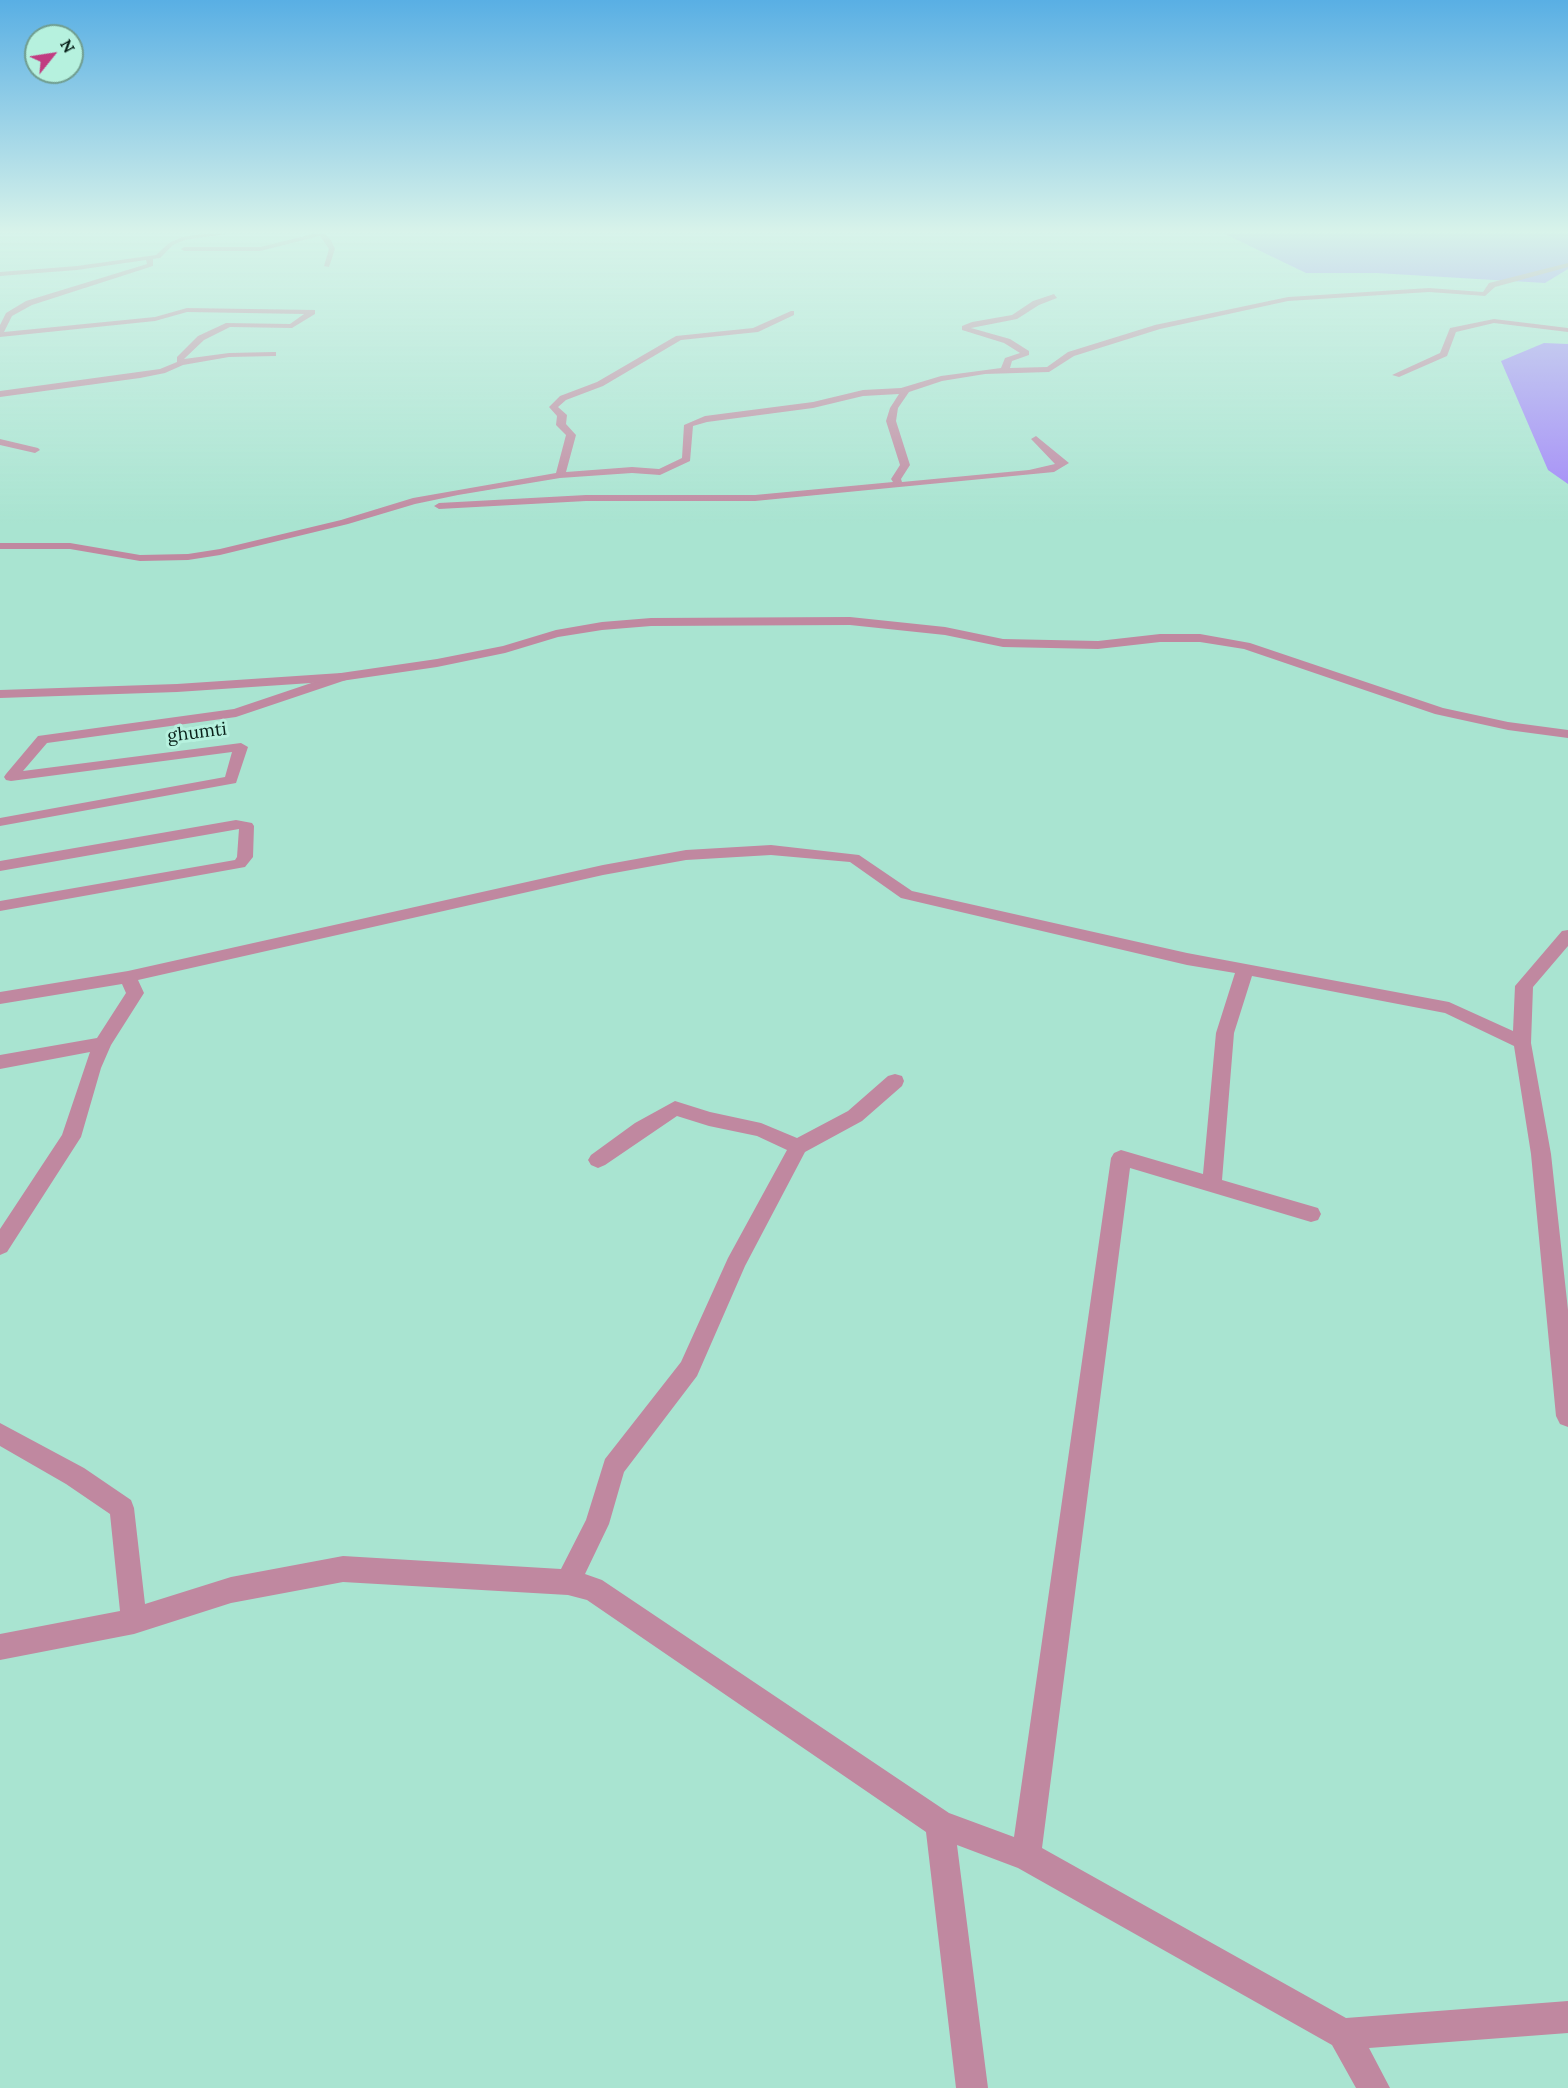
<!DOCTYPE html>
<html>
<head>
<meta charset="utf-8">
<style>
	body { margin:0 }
	#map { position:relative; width:1568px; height:2088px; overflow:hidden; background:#a9e4d1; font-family:Lora,serif }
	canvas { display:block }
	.north { position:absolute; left:24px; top:24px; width:60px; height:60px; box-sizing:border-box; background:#b6f1de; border:2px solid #709d8f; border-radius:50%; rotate:60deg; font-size:16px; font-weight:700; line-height:24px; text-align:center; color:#082019 }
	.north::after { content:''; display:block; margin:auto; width:21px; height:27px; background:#c13c81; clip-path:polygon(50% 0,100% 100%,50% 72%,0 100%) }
</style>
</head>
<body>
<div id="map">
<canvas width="1568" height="2088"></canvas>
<div class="north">N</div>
</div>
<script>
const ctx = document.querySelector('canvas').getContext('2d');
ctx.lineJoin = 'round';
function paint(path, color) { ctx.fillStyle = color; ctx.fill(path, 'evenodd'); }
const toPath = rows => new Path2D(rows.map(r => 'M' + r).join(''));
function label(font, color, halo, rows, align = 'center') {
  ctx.font = font + ' Lora,serif'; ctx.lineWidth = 6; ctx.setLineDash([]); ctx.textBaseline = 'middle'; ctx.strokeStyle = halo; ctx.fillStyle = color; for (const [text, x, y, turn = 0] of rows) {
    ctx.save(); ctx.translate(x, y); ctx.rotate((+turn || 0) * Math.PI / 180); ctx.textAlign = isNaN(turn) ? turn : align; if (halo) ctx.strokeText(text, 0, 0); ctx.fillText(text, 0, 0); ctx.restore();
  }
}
const forest = toPath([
	[1225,234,1568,234,1568,269,1545,283,1376,273,1306,273],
	[1544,343,1568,344,1568,484,1548,470,1501,361]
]);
const minor = toPath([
	[205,234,225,234,185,240,173,245,160,258,153,259,153,266,32,305,12,316,4,332,155,317,187,308,315,310,315,314,292,328,230,327,204,340,184,359,229,353,273,352,276,352,276,356,229,357,183,365,165,373,140,378,0,397,0,391,160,369,177,362,177,357,198,336,226,323,290,324,304,314,187,312,155,321,0,337,0,325,6,313,26,301,147,264,146,260,77,270,0,276,0,272,77,266,156,255,169,243,182,237,205,234],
	[313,234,325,234,331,240,335,249,329,267,324,266,329,249,320,236,260,251,184,251,181,249,184,247,260,247,313,234],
	[1568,263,1568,267,1495,287,1485,296,1429,292,1288,301,1160,329,1074,356,1049,372,985,374,942,381,909,392,898,408,896,421,910,465,901,479,902,482,1029,470,1055,464,1033,441,1031,439,1036,436,1069,463,1054,472,755,501,586,501,439,509,434,506,439,503,586,495,755,495,893,482,891,479,900,465,886,421,890,408,899,394,863,396,813,408,707,422,693,426,690,461,660,475,632,473,560,478,458,495,415,504,348,524,220,555,188,560,140,561,70,549,0,549,0,543,70,543,140,555,188,554,220,549,341,520,413,498,556,473,566,435,556,425,557,416,549,407,560,396,597,382,676,336,753,328,791,311,794,311,794,315,758,332,681,340,603,386,566,400,558,407,567,415,566,424,576,435,566,472,632,467,659,469,682,458,684,425,705,416,813,402,863,390,901,388,941,376,1001,368,1005,358,1020,353,1004,343,962,330,962,326,972,322,1012,315,1033,301,1054,294,1057,298,1039,305,1017,319,971,328,1010,339,1029,351,1029,355,1012,361,1010,368,1047,367,1068,352,1155,325,1288,297,1429,288,1483,292,1489,283,1568,263],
	[1494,319,1568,328,1568,332,1494,323,1456,332,1447,356,1399,377,1392,375,1440,353,1450,328,1494,319],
	[0,439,38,448,40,450,35,453,0,445,0,439],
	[341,673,347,677,346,680,236,717,47,743,23,771,241,743,248,747,236,783,0,826,0,818,225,777,232,752,11,781,6,780,4,777,6,774,38,736,234,709,341,673],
	[236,820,252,823,254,826,253,857,245,867,0,911,0,901,235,860,237,857,239,829,0,871,0,861,236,820],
	[771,845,859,855,912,891,1187,953,1449,1002,1513,1031,1515,986,1562,931,1568,930,1568,946,1533,987,1531,1043,1551,1154,1568,1310,1568,1427,1560,1424,1556,1416,1531,1154,1514,1046,1445,1013,1252,976,1234,1033,1222,1180,1318,1208,1321,1214,1318,1220,1311,1222,1130,1168,1042,1848,1346,2018,1568,2001,1568,2033,1369,2048,1390,2088,1356,2088,1332,2045,1018,1868,957,1845,988,2088,956,2088,926,1832,587,1600,568,1595,343,1582,231,1603,134,1634,0,1660,0,1634,120,1611,110,1514,66,1484,0,1446,0,1423,84,1468,131,1500,134,1508,145,1604,231,1577,343,1556,561,1569,586,1520,605,1459,681,1362,728,1258,787,1150,757,1136,709,1126,677,1116,605,1165,598,1168,591,1165,588,1160,591,1155,635,1123,675,1101,710,1112,761,1123,797,1138,848,1111,888,1076,895,1074,902,1076,904,1081,902,1086,862,1121,805,1152,745,1266,697,1376,624,1472,609,1524,585,1574,602,1580,949,1813,1014,1837,1111,1158,1114,1153,1121,1150,1203,1174,1216,1033,1235,973,1187,965,901,898,850,862,771,855,686,860,603,875,138,980,144,993,111,1045,101,1068,81,1137,7,1252,0,1255,0,1229,62,1135,90,1052,0,1069,0,1055,97,1038,126,993,122,984,0,1004,0,992,128,971,603,865,686,850,771,845]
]);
const tertiary = toPath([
	[850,617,945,627,1003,639,1098,641,1160,634,1200,634,1250,643,1443,708,1508,722,1568,730,1568,738,1508,730,1435,714,1244,649,1200,642,1160,642,1098,649,1003,647,945,635,850,625,651,626,602,630,558,637,505,653,437,667,341,681,177,692,0,698,0,690,177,684,341,673,437,659,503,646,556,630,602,622,651,618,850,617]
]);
const farStreetnames = [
	["ghumti",197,733,-7]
];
paint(forest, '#a185f9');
paint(minor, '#c088a0');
paint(tertiary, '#c088a0');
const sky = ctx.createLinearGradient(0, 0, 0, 526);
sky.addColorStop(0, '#59afe4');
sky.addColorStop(0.44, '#d8f3ea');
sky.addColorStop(1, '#d8f3ea00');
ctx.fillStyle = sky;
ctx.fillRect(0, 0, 1568, 526);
label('18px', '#082019', '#b6f1de', farStreetnames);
</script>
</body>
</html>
